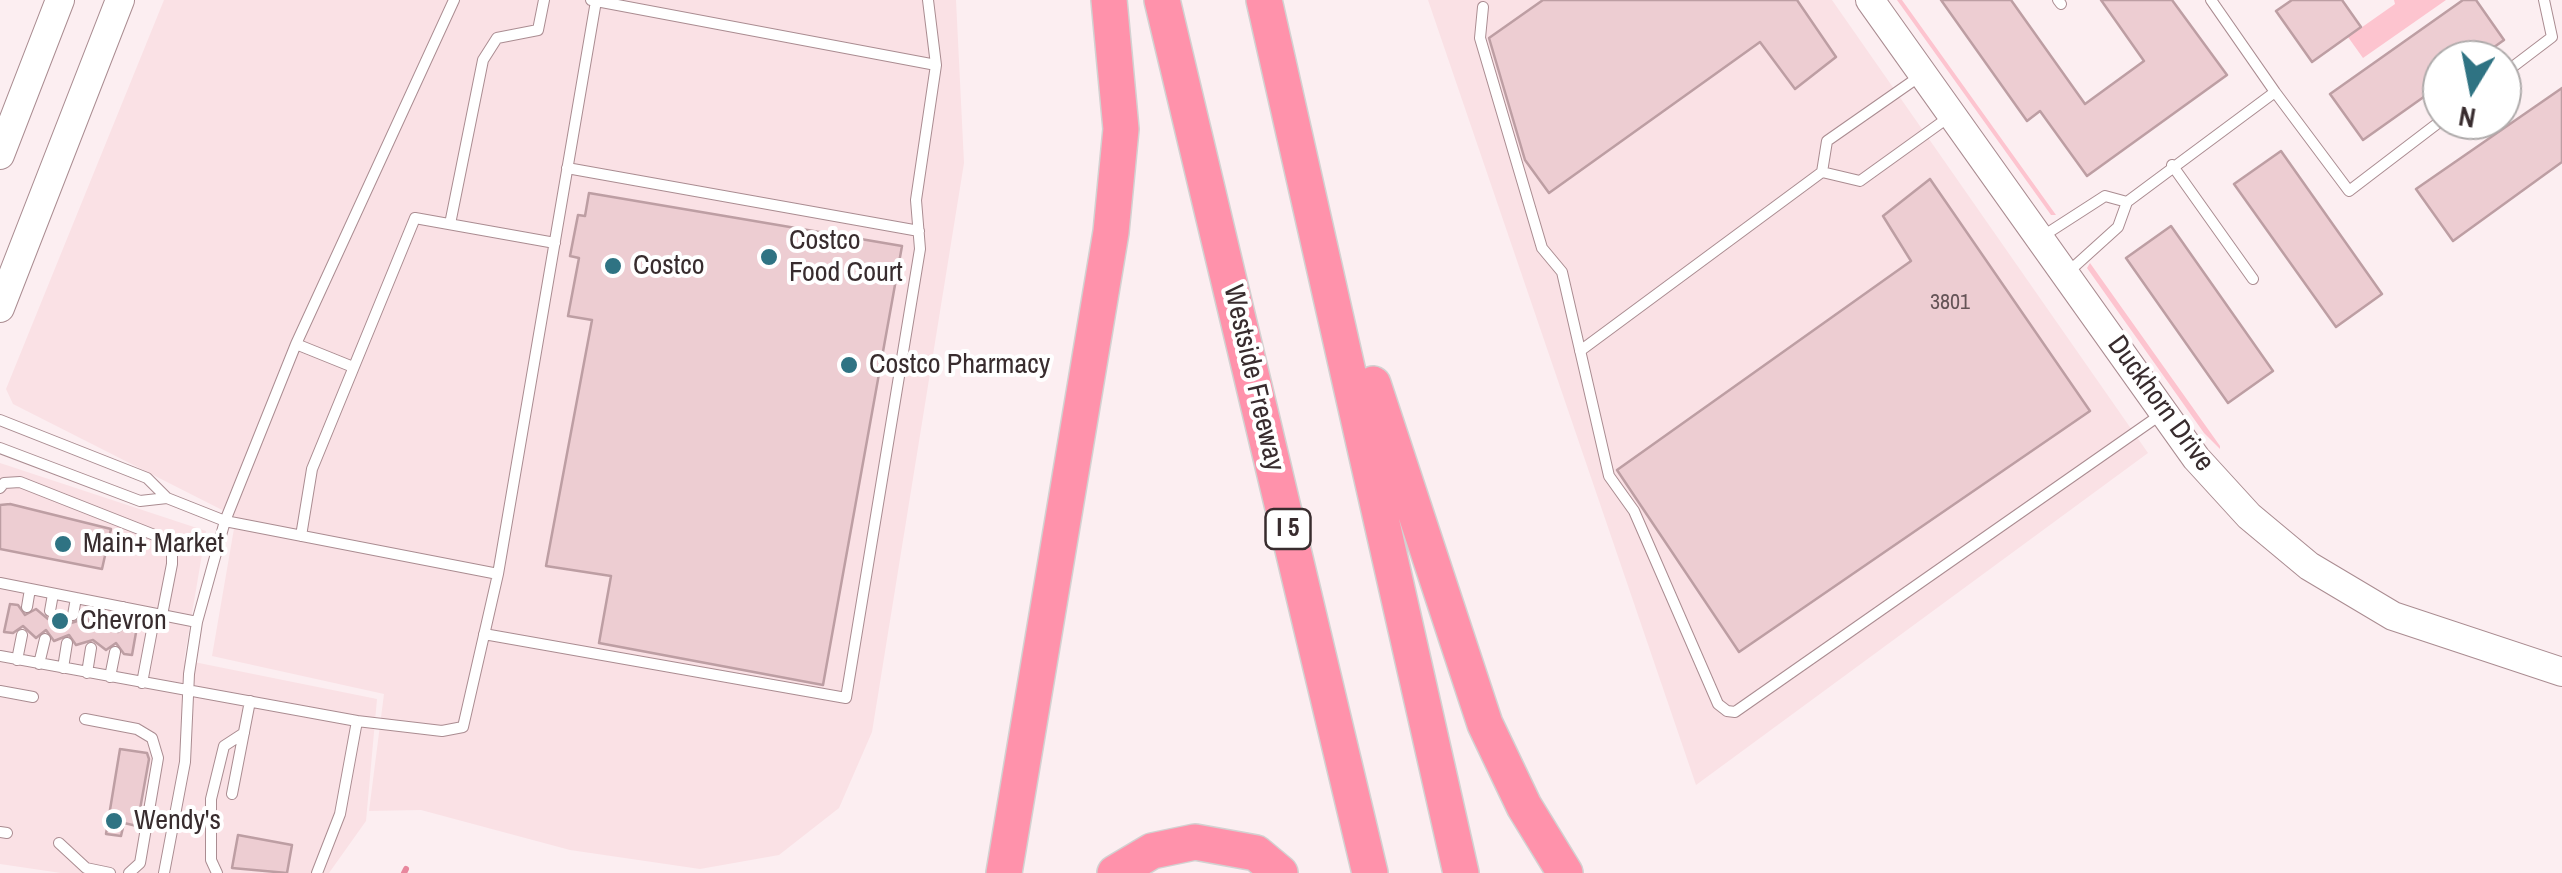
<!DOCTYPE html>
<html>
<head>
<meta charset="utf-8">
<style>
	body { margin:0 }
	#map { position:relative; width:2562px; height:873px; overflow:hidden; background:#fceef1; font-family:"Archivo Narrow",sans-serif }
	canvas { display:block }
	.north { position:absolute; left:2422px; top:40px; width:100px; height:100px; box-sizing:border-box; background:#fff; border:2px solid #afabab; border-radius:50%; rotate:190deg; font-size:28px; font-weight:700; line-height:40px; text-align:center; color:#382c2e }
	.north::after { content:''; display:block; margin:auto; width:35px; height:45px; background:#2f7383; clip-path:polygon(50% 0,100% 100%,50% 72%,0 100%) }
</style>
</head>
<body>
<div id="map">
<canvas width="2562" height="873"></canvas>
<div class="north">N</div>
</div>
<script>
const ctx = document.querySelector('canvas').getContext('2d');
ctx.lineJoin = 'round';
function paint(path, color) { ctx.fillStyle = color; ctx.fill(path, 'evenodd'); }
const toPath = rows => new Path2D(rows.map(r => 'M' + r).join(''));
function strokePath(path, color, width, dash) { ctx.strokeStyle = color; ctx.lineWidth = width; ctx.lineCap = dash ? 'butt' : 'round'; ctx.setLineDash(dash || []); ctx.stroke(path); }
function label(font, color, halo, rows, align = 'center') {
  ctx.font = font + ' "Archivo Narrow",sans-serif'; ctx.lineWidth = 8; ctx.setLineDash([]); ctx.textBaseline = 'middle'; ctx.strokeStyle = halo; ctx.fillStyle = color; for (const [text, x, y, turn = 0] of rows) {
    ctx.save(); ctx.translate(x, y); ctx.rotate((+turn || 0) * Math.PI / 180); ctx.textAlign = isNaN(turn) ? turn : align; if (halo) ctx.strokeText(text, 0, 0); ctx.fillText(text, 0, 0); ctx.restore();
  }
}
const built = toPath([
	[164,0,956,0,964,163,872,732,839,808,779,855,700,869,570,850,421,810,369,811,384,694,212,656,236,517,13,404,6,389],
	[1428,0,1832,0,2148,453,1696,785],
	[0,463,206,531,184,660,377,699,366,821,329,873,61,873,0,864]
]);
const green = toPath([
	[1897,0,1902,0,2056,215,2051,215],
	[2394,0,2446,0,2363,58,2348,37,2395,4],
	[2090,263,2220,446,2220,449,2204,433,2087,268]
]);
const stream = toPath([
	[404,873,406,869]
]);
const building = toPath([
	[1543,0,1797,0,1836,57,1795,89,1760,42,1549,193,1525,160,1489,38,1543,0],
	[1941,0,2011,0,2085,104,2144,61,2101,0,2172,0,2227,75,2087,176,2040,111,2027,121,1941,0],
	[2292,0,2342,0,2361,27,2312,62,2276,11,2292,0],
	[2463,0,2476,0,2504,40,2476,60,2442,60,2442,84,2363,140,2330,94,2463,0],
	[2562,88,2562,162,2453,241,2416,189,2562,88],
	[2281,151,2382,294,2336,327,2234,184,2281,151],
	[1930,179,2090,411,1739,652,1617,470,1911,261,1883,216,1930,179],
	[589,193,902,246,823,685,599,643,611,576,546,566,592,320,568,316,579,258,570,256,578,215,585,216,589,193],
	[2171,226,2273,371,2228,403,2126,258,2171,226],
	[10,504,111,529,102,569,0,549,0,505,10,504],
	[10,604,18,605,25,615,36,609,48,619,59,613,71,623,87,618,94,628,105,621,111,622,118,632,129,625,137,627,132,655,124,654,116,643,106,650,93,640,76,645,69,635,54,641,46,630,36,638,23,626,13,633,4,632,10,604],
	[120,749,147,753,149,759,137,826,124,823,121,836,106,834,120,749],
	[238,835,292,845,287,873,232,868,238,835]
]);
const lane = toPath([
	[928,0,936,65],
	[2058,0,2061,4],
	[2211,0,2275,92],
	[1483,7,1480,38,1542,248,1562,272,1609,476,1634,511,1718,704,1727,711,1735,712,2163,413],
	[2502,75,2552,37,2544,0],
	[2172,165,2253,279],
	[567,168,919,231],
	[1822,172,1860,181,1949,117],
	[2127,202,2275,92,2349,191,2442,120],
	[450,224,483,60,497,38,538,30,544,0],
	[2043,236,2105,196,2127,202,2118,227,2066,274],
	[296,344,353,367],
	[1580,351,1822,172,1827,141,1923,74],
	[0,420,147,478,167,498,225,521,498,574,463,727,442,731,357,721,0,656],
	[0,448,140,501,167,498],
	[0,488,4,483,20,482,162,538,172,549,172,564,162,615],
	[301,536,312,469,415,218,555,243],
	[498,574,596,1],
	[0,583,197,622],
	[27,607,30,589],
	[50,611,53,594],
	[73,615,76,598],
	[96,620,99,603],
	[120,624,123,607],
	[484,634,846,698,920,249,916,200,936,65,591,0],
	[17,660,22,635],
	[39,664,45,639],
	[63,668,67,643],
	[87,673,91,648],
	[110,677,115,652],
	[142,683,155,614],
	[0,691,33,697],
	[85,719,137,729,152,738,158,758,140,863,129,873],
	[232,794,250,701],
	[0,832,7,833],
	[59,843,86,868,110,873],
	[164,873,185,762,189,674,197,622,225,521,296,344,454,0],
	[217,873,211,860,211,799,224,746,244,733],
	[317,873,340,814,357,721]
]);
const secondary = toPath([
	[1870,0,2196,458,2249,516,2309,566,2393,616,2562,672],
	[0,155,60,0],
	[0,308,120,0]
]);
const highway = toPath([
	[1162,0,1370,873],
	[1264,0,1461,873],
	[1373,384,1485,724,1524,806,1565,873],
	[1004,873,1111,232,1121,129,1109,0],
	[1115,873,1152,851,1195,842,1256,853,1280,873]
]);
const markers = [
	[769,257,10,"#2f7383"],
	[613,266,10,"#2f7383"],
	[849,365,10,"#2f7383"],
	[63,544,10,"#2f7383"],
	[60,621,10,"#2f7383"],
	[114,821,10,"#2f7383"]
];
const numberNames = [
	["3801",1950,303]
];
const shields = [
	[1288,529,45]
];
const shieldNames = [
	["I 5",1288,529]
];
const poiNames = [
	["Costco",789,241],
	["Food Court",789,273],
	["Costco",633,266],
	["Costco Pharmacy",869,365],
	["Main+ Market",83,544],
	["Chevron",80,621],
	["Wendy's",134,821]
];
const streetNames = [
	["Westside Freeway",1253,378,77],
	["Duckhorn Drive",2160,404,54]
];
paint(built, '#fae1e5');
paint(green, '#fdc4cf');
strokePath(stream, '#e8879d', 6);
paint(building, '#edcdd2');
strokePath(building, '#bd9ea3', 2.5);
strokePath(lane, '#aa8c91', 12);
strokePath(secondary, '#aa8c91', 30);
strokePath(highway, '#d3d1d1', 38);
strokePath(lane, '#fff', 10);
strokePath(secondary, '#fff', 28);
strokePath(highway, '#ff92ab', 35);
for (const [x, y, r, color] of markers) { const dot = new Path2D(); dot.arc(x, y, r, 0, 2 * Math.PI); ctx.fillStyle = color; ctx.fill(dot); strokePath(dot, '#fff', 4); }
label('22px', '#655457', null, numberNames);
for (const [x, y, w] of shields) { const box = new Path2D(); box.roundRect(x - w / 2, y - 20, w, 40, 8); ctx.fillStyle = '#fff'; ctx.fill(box); strokePath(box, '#382c2e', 2.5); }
label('bold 25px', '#382c2e', null, shieldNames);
label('28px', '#382c2e', '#fff', poiNames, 'left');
label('28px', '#382c2e', '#fff', streetNames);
</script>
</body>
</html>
